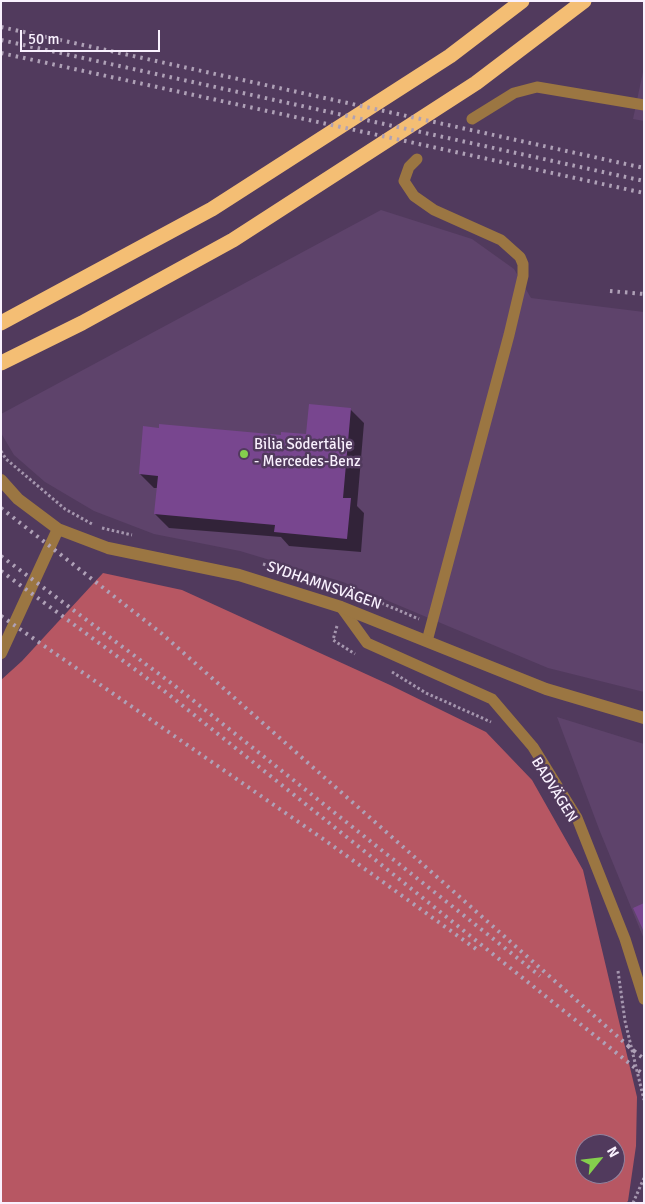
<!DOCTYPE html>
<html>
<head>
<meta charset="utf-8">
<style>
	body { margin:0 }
	#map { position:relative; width:645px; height:1204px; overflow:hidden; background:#513a5d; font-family:Signika,sans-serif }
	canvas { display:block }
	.frame { position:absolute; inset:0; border:2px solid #f9f1fe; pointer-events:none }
	.north { position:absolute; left:575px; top:1134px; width:50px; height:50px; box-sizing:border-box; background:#513a5d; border:1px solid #94839d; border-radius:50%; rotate:61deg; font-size:14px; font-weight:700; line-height:20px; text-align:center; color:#f9f1fe }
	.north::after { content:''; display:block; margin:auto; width:18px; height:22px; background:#85cf4d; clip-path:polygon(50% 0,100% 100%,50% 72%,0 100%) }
	.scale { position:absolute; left:20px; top:30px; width:140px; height:22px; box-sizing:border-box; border:2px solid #f9f1fe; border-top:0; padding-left:6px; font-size:15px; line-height:18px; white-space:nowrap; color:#f9f1fe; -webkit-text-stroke:4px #513a5d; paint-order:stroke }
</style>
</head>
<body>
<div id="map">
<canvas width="645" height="1204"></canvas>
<div class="frame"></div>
<div class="north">N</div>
<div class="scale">50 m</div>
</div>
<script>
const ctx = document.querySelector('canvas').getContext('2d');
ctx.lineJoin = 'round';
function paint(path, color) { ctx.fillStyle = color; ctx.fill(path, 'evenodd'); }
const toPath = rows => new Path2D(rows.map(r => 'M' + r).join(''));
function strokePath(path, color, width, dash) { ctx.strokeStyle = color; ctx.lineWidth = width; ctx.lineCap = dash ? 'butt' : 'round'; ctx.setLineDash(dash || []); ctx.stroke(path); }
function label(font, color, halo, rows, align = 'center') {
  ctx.font = font + ' Signika,sans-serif'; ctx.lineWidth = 5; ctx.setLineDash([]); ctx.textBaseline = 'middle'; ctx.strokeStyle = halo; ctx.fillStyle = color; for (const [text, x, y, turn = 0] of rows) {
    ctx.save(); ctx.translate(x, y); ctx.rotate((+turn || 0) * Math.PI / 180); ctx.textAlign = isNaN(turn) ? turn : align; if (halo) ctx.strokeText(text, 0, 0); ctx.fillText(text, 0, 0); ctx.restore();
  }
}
const built = toPath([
	[644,67,644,121,633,119],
	[381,210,472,239,514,269,531,298,644,312,644,692,548,668,343,582,240,551,154,534,94,511,45,482,14,455,1,433,1,414],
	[557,717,644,744,644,939,599,829]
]);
const forest = toPath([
	[103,573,182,590,390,685,486,732,532,780,583,870,637,1097,636,1146,628,1201,626,1203,1,1203,1,680,22,661],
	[585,1144,615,1144,615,1174,585,1174]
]);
const shadow = toPath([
	[350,409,364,423,357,506,364,513,361,552,289,546,281,537,169,528,155,514,158,488,154,488,140,474,282,436,307,435]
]);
const building = toPath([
	[309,404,351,408,343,498,351,498,347,539,274,532,275,525,154,514,158,476,139,474,143,426,159,428,159,424,281,435,281,432,306,434],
	[644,903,644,932,633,908]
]);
const path = toPath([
	[1,451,6,459,65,509,92,524],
	[102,528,132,535],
	[263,564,353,591,419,619],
	[337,626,333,640,355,654],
	[392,672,426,693,491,722],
	[618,971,625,1021,644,1100],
	[633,1203,644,1178]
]);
const lane = toPath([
	[472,119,514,93,537,87,644,105],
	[417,159,409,167,404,181,414,196,434,210,501,240,520,257,523,264,523,276,509,335,427,641],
	[341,607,367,643,492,699,533,747,577,818,625,939,644,999]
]);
const street = toPath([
	[1,480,18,499,58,529,108,548,239,575,341,607,546,689,644,718],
	[1,653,58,529]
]);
const highway = toPath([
	[1,323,212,209,450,56,522,1],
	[1,363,82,323,233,240,476,83,584,1]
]);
const rail = toPath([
	[1,27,644,168],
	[1,40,644,181],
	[1,53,644,193],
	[610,291,644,294],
	[1,508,161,633,634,1051],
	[1,556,175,686,540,976],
	[1,571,163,690,644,1075],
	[1,616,326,841,476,949],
	[628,1046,644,1059]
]);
const markers = [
	[244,454,5,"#85cf4d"]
];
const poiNames = [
	["Bilia Södertälje",254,445],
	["- Mercedes-Benz",254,462]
];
const streetNames = [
	["SYDHAMNSVÄGEN",324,586,19],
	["BADVÄGEN",554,790,58]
];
paint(built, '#5e436b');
paint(forest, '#b75763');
paint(shadow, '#0007');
paint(building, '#78468f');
strokePath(path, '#a596ae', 3, [2.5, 2.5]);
strokePath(lane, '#9b7642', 11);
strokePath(street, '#9b7642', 12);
strokePath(highway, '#f4be74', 15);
strokePath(rail, '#afa1b7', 4, [2.5, 5]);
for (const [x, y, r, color] of markers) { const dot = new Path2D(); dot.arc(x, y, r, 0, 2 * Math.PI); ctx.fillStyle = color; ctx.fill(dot); strokePath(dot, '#513a5d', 2); }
label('15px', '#f9f1fe', '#513a5d', poiNames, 'left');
label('15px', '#f9f1fe', '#513a5d', streetNames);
</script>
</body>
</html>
